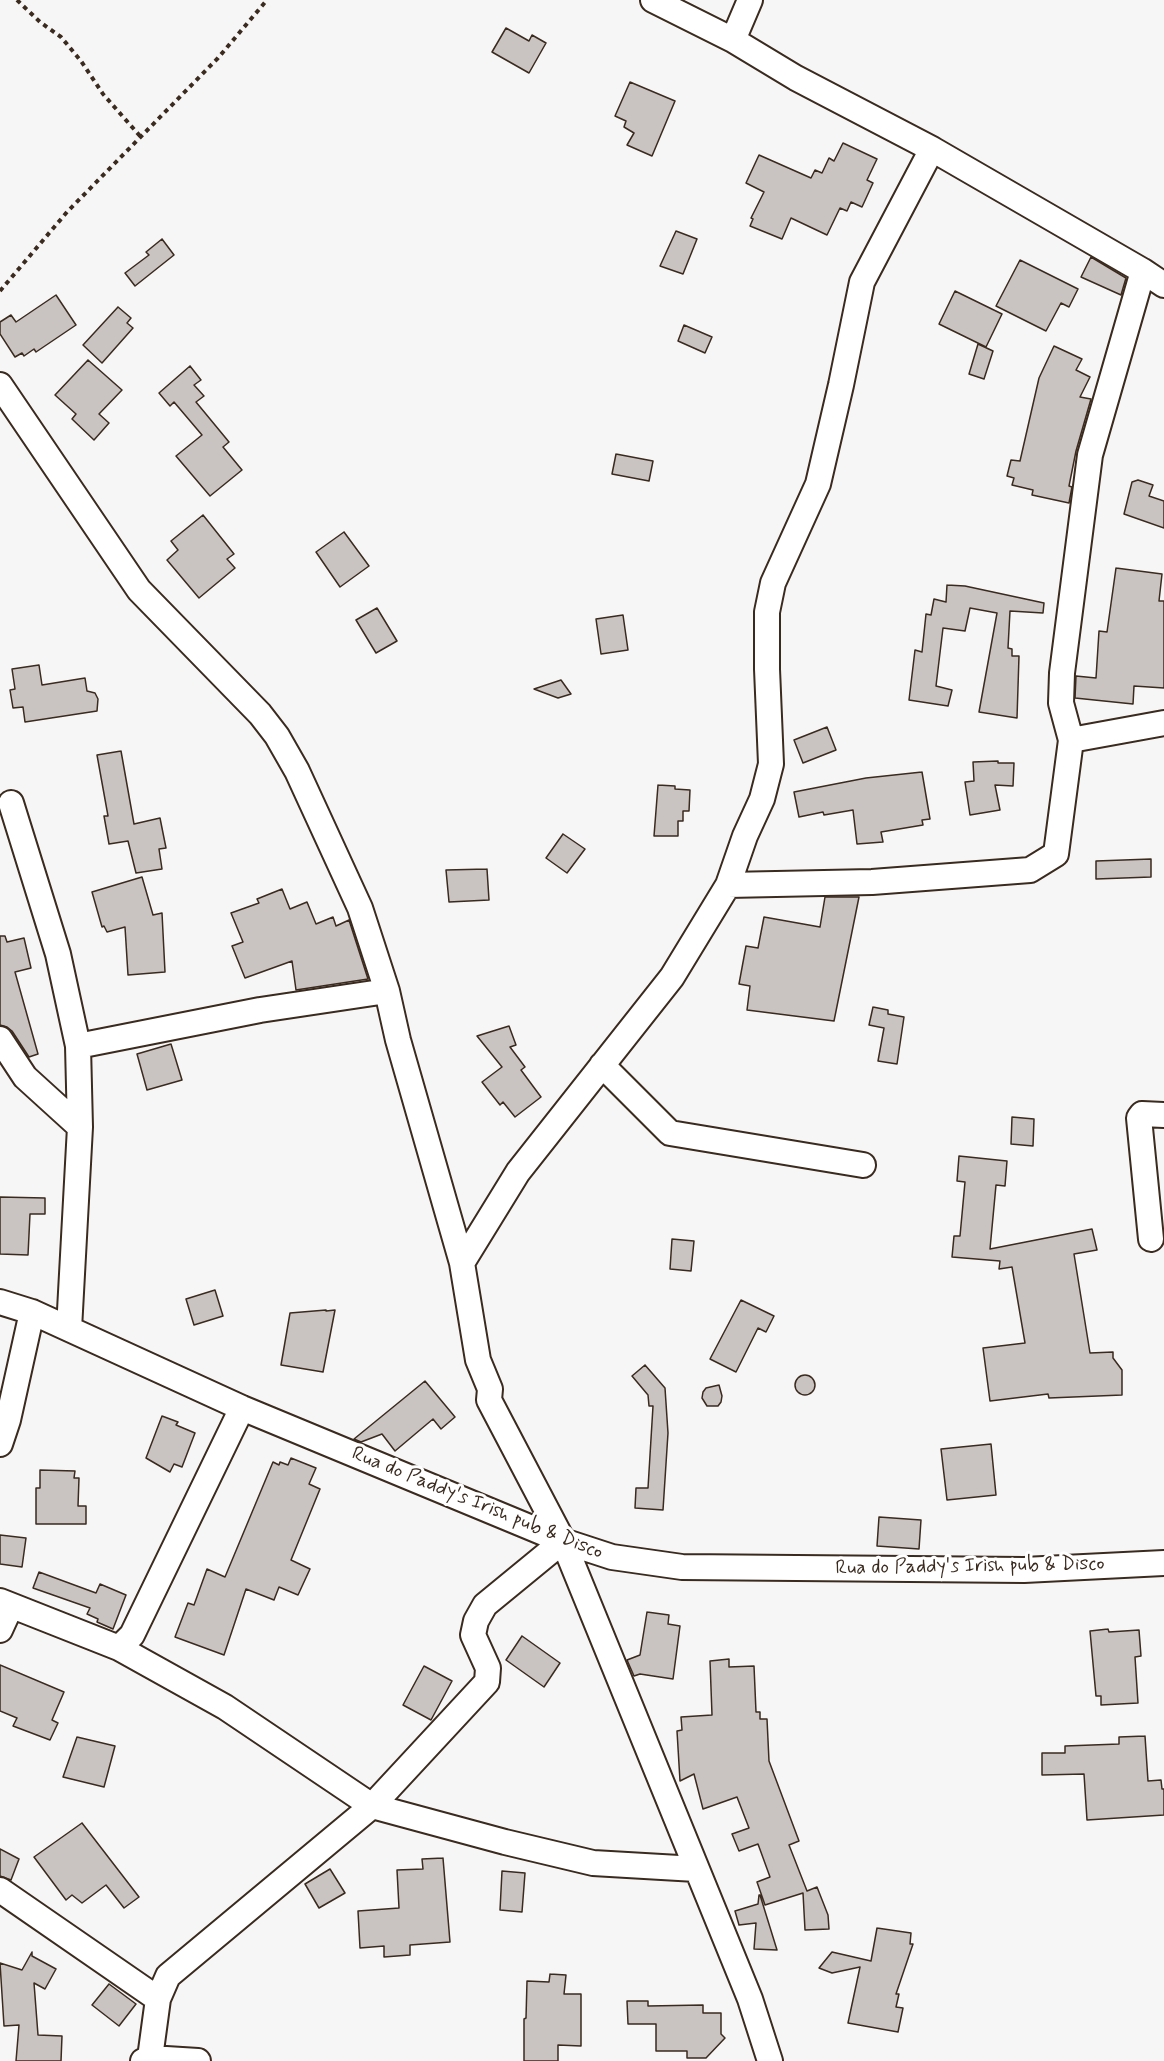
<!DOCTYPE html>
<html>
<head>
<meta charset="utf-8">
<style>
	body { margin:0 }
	canvas { display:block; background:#f7f6f6 }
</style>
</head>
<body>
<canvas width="1164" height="2061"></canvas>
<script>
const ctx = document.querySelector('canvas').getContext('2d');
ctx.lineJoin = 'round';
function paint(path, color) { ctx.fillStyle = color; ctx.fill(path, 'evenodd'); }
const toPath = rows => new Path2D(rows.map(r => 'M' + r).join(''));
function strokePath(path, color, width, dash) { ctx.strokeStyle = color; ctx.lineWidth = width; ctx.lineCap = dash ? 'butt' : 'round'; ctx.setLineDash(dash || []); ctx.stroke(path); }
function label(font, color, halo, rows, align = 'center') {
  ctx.font = font + ' Mynerve,sans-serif'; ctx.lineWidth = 6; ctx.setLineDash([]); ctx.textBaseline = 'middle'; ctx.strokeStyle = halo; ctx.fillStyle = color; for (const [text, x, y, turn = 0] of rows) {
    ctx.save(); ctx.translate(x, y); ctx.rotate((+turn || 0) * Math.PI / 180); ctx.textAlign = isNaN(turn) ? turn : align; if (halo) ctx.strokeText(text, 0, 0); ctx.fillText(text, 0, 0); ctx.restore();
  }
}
const building = toPath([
	[506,28,529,41,532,35,546,43,529,73,492,52,506,28],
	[630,82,675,101,652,156,627,145,634,133,624,127,626,121,615,116,630,82],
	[843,143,877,159,867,180,873,183,862,207,851,202,847,211,840,208,827,235,791,218,782,239,750,226,753,219,751,218,764,192,746,183,759,155,811,178,815,170,822,173,829,158,834,161,843,143],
	[676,231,697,239,683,274,660,266,676,231],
	[162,239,174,255,135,286,125,273,149,255,146,252,162,239],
	[1091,257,1126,278,1121,295,1081,277,1091,257],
	[1020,260,1078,289,1069,307,1061,303,1046,331,996,306,1020,260],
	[955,291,1002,314,986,347,939,324,955,291],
	[56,295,76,325,36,352,34,349,24,356,22,353,15,357,0,334,0,322,11,315,16,322,56,295],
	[118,307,131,318,127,323,133,328,102,363,83,345,118,307],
	[684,325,712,337,705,353,678,341,684,325],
	[978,344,993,351,984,379,969,374,978,344],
	[1054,346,1082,359,1076,370,1090,377,1080,397,1091,399,1076,451,1069,486,1072,487,1069,503,1032,495,1033,490,1012,485,1014,478,1007,476,1011,460,1020,461,1039,378,1054,346],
	[88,360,122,390,99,414,109,423,94,440,72,419,76,414,55,395,88,360],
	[190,366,201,380,194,385,204,396,196,402,229,442,223,447,242,470,210,496,176,456,202,435,174,402,170,406,159,393,190,366],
	[616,454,653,461,649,481,612,474,616,454],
	[1138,480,1153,485,1149,496,1164,501,1164,528,1124,514,1132,482,1138,480],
	[203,515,234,554,227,559,235,568,199,598,167,560,178,550,171,541,203,515],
	[344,532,369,566,340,587,316,552,344,532],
	[1116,568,1162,574,1159,601,1164,601,1164,688,1134,686,1133,704,1075,698,1076,676,1096,678,1099,631,1107,632,1116,568],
	[947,585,965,586,1044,603,1043,613,1010,611,1008,648,1012,649,1012,656,1019,656,1017,718,979,712,997,613,970,608,965,631,943,628,936,686,952,690,948,706,909,700,915,650,922,652,926,614,931,615,934,599,946,602,947,585],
	[377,608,397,641,376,653,356,620,377,608],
	[623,615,628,650,601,654,596,619,623,615],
	[39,665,42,685,85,678,87,691,95,693,98,699,97,711,25,722,23,707,13,708,10,690,15,689,12,669,39,665],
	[561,680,571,694,558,698,534,689,561,680],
	[827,727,836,750,803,763,794,740,827,727],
	[121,751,134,824,160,818,166,848,159,849,162,869,136,873,128,841,109,844,104,816,108,816,97,755,121,751],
	[998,761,998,763,1014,763,1013,786,995,785,1000,810,970,815,965,782,974,781,973,762,998,761],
	[922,772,930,819,922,820,923,825,881,832,883,842,857,844,853,810,824,815,823,812,799,817,794,792,866,778,922,772],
	[658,785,675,786,675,789,690,790,689,811,683,811,683,821,678,821,678,836,654,836,658,785],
	[563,834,585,849,567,873,546,858,563,834],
	[1151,859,1151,877,1096,879,1096,861,1151,859],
	[487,869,489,900,449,902,446,870,487,869],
	[142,877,153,915,162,913,165,972,128,975,125,927,107,932,104,926,102,927,92,892,142,877],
	[282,889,290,909,307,902,316,924,333,917,336,926,349,920,368,979,296,990,292,961,245,978,232,946,243,942,231,913,259,903,257,899,282,889],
	[825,897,859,897,834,1021,747,1010,750,986,739,984,746,946,758,948,764,917,820,927,825,897],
	[0,936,5,936,7,942,24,938,31,968,15,972,38,1054,29,1057,12,1031,7,1027,0,1025,0,936],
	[873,1007,888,1010,888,1014,904,1017,897,1064,878,1061,884,1028,869,1025,873,1007],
	[509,1026,516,1045,510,1047,525,1067,521,1070,541,1097,515,1117,503,1102,500,1105,482,1082,502,1067,477,1036,509,1026],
	[171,1044,182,1080,147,1090,137,1054,171,1044],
	[1012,1117,1034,1119,1033,1146,1011,1144,1012,1117],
	[959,1156,1007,1161,1005,1186,996,1185,990,1249,1092,1229,1097,1250,1074,1254,1090,1353,1113,1352,1113,1358,1122,1370,1122,1395,1049,1398,1048,1394,990,1401,983,1348,1025,1343,1012,1267,999,1269,1000,1261,952,1257,954,1236,960,1236,965,1182,957,1181,959,1156],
	[0,1197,45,1198,45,1214,30,1214,28,1255,0,1254,0,1197],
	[672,1239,694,1241,691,1271,670,1269,672,1239],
	[215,1290,223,1316,194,1325,186,1299,215,1290],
	[741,1300,774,1316,766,1332,758,1328,736,1372,710,1359,741,1300],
	[326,1310,326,1311,335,1310,323,1372,281,1365,290,1313,326,1310],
	[645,1365,665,1388,668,1433,663,1510,635,1508,636,1488,648,1488,653,1406,649,1406,648,1395,632,1376,645,1365],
	'795 1385a10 10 0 1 1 20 0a10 10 0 1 1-20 0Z',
	[425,1381,455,1417,441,1429,433,1419,395,1451,382,1434,361,1442,354,1439,425,1381],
	[719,1385,722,1396,721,1402,718,1406,707,1406,702,1398,703,1392,706,1388,719,1385],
	[162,1416,178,1422,176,1425,195,1433,182,1467,174,1464,170,1472,146,1458,162,1416],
	[991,1444,996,1495,947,1500,941,1449,991,1444],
	[291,1458,316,1468,309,1484,320,1489,291,1560,310,1569,298,1595,279,1587,274,1600,246,1589,224,1655,175,1637,188,1603,194,1605,207,1569,225,1577,273,1462,279,1465,280,1462,288,1465,291,1458],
	[40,1470,75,1471,74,1478,79,1478,78,1506,86,1506,86,1524,36,1524,36,1488,40,1488,40,1470],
	[879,1517,921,1520,919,1549,877,1546,879,1517],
	[0,1535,26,1538,22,1567,0,1564,0,1535],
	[39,1572,96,1593,100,1584,126,1595,113,1629,97,1622,98,1619,87,1614,90,1608,33,1588,39,1572],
	[647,1612,669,1615,668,1624,680,1626,673,1679,640,1674,634,1676,627,1660,640,1655,647,1612],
	[1108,1629,1109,1632,1139,1630,1141,1656,1135,1657,1138,1703,1101,1705,1101,1696,1096,1696,1090,1631,1108,1629],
	[522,1636,560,1663,544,1687,506,1660,522,1636],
	[729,1659,729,1667,754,1666,756,1712,760,1712,760,1719,767,1719,769,1761,799,1841,789,1845,807,1891,817,1887,828,1915,829,1929,805,1930,803,1893,765,1905,757,1882,770,1877,758,1844,739,1851,732,1834,749,1828,737,1797,703,1809,694,1774,680,1781,677,1731,682,1730,681,1717,712,1715,710,1661,729,1659],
	[0,1665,64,1692,52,1720,58,1723,50,1740,13,1726,17,1718,0,1711,0,1665],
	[424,1666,452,1681,431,1720,403,1705,424,1666],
	[1145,1736,1148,1781,1161,1780,1162,1789,1164,1789,1164,1815,1087,1820,1084,1774,1042,1775,1042,1753,1065,1753,1065,1746,1119,1744,1119,1737,1145,1736],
	[77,1737,115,1746,104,1787,63,1777,77,1737],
	[82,1823,139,1897,124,1908,106,1885,82,1903,72,1895,66,1900,34,1857,82,1823],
	[0,1849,19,1859,11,1880,0,1876,0,1849],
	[443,1858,450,1942,410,1945,410,1955,384,1957,384,1946,360,1948,358,1911,399,1908,397,1870,423,1869,422,1859,443,1858],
	[330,1869,345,1893,319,1908,305,1884,330,1869],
	[502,1871,525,1873,522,1912,500,1910,502,1871],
	[759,1895,760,1895,777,1950,754,1949,756,1923,739,1925,735,1911,758,1904,759,1895],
	[877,1928,911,1933,910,1944,913,1944,896,1994,899,1994,896,2007,903,2008,898,2032,848,2023,860,1967,832,1973,819,1968,832,1952,871,1961,877,1928],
	[32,1952,32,1956,56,1969,45,1989,34,1983,38,2035,62,2036,61,2061,16,2061,19,2025,4,2026,0,1963,22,1970,32,1952],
	[550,1974,566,1975,564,1994,581,1994,581,2046,558,2045,558,2061,524,2061,524,2019,526,2018,527,1981,549,1982,550,1974],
	[109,1984,136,2004,119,2026,92,2005,109,1984],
	[627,2001,648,2001,648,2006,703,2005,703,2013,721,2013,721,2034,725,2038,706,2058,687,2058,687,2051,656,2051,656,2024,628,2024,627,2001]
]);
const path = toPath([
	[17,0,40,22,61,37,81,61,103,94,140,136],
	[0,291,67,212,218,58,267,0]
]);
const street = toPath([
	[653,0,733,40,796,78,932,149,1143,271,1164,285],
	[733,40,750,0],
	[0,385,139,590,260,714,277,736,297,771,360,908,387,991,398,1040,462,1263,478,1360,490,1389,489,1400,563,1541,750,1999,770,2061],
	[1071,740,1164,723],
	[11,803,58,954,78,1046,80,1127,69,1329],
	[728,885,872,882,1030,870,1056,854,1071,740,1061,703,1062,673,1090,455,1143,271],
	[0,1039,25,1077,80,1127],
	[78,1046,260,1010,387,991],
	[602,1065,670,1133,863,1165],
	[1151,1239,1139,1118,1142,1114,1164,1115],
	[462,1263,518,1172,672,977,728,885,745,836,762,799,771,764,767,669,767,612,773,583,818,484,841,385,862,282,932,149],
	[0,1302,32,1312,242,1408,563,1541,612,1557,682,1567,1024,1570,1164,1563],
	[0,1444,8,1420,32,1312],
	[0,1601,119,1648,132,1635,242,1408],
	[0,1630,11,1606],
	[119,1648,225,1707,372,1806,505,1842,593,1863,696,1869],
	[0,1890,158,1999],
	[150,2058,158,1999,168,1976,372,1806,487,1682,488,1668,473,1635,476,1621,485,1605,563,1541],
	[143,2061,150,2058,198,2061]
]);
const streetNames = [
	["Rua do Paddy's Irish pub & Disco",477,1504,22],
	["Rua do Paddy's Irish pub & Disco",970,1567,-1]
];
paint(building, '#c9c3c1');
strokePath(building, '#3b2a1e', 1.5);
strokePath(street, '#3b2a1e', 28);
strokePath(path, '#3b2a1e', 4, [4.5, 4.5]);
strokePath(street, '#fff', 24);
label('20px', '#3b2a1e', '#fff', streetNames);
</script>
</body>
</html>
